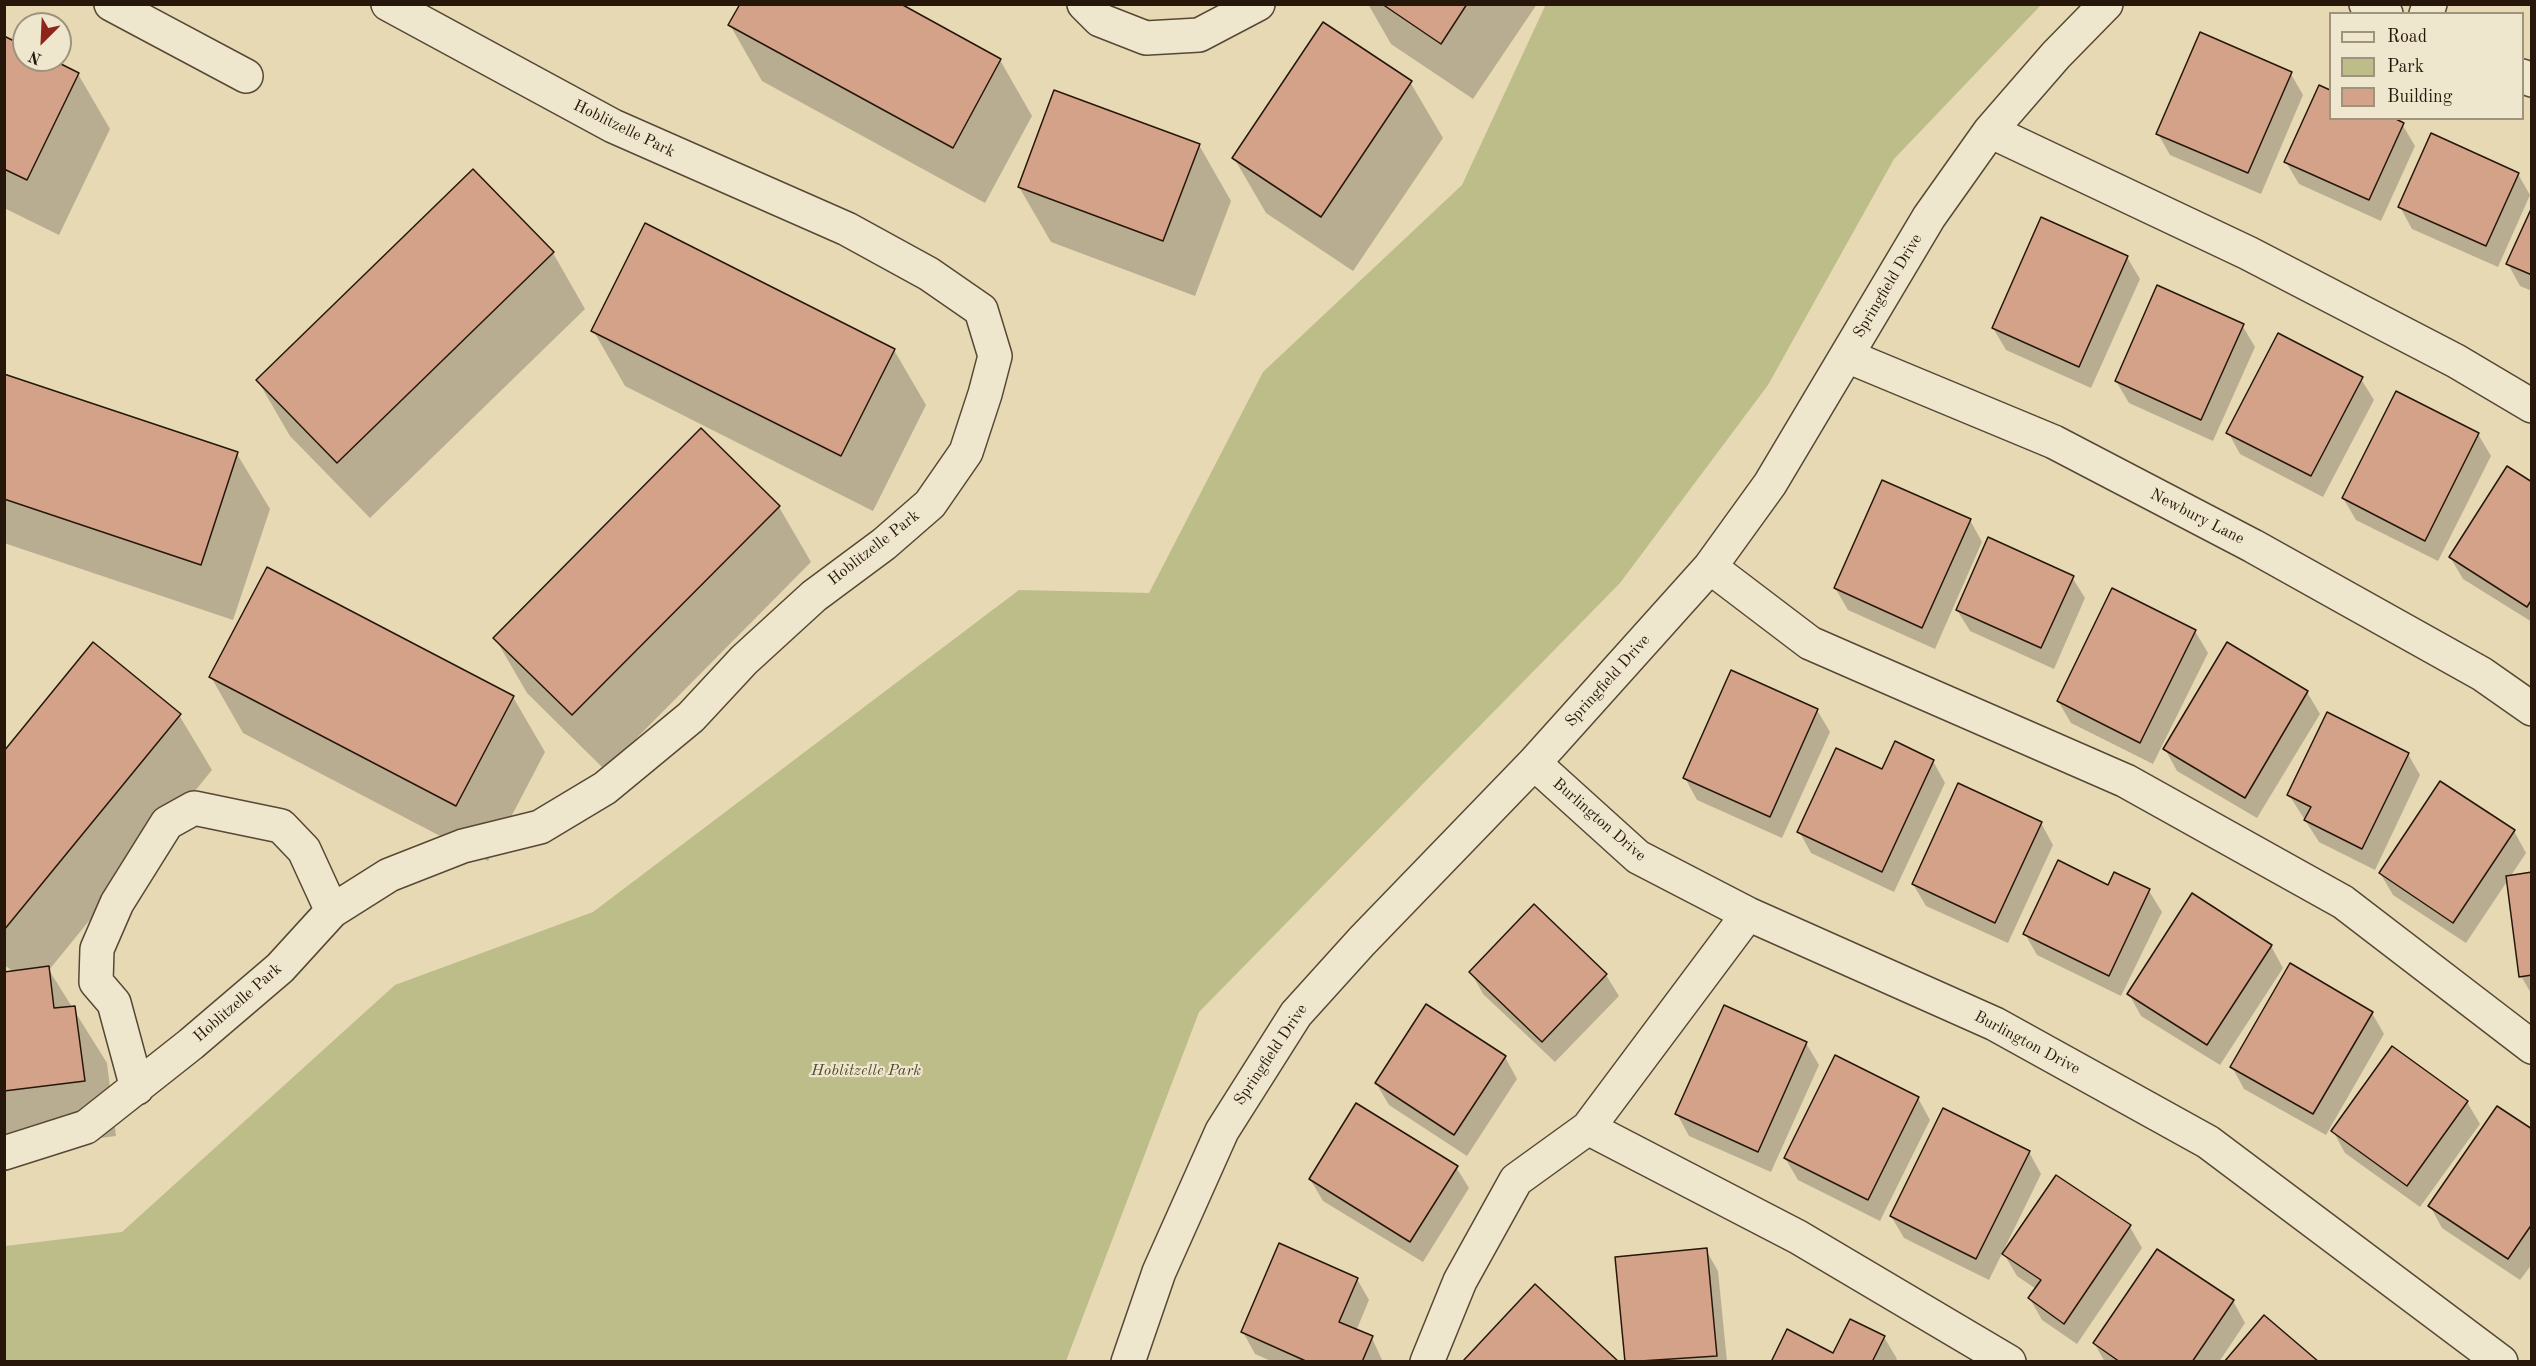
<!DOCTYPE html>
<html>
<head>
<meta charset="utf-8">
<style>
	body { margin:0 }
	#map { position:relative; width:2536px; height:1366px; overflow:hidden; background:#e6d9b4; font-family:"Old Standard TT",serif }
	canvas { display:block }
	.frame { position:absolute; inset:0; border:6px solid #26170a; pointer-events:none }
	.legend { position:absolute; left:2329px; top:12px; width:195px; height:108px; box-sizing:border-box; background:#efe6ce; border:2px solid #9f9380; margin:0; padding:8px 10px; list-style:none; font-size:18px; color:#26170a }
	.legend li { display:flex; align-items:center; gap:12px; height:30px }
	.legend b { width:30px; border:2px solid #9f9380 }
	.north { position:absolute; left:12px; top:12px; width:60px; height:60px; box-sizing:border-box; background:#efe6ce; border:2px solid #9f9380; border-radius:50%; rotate:204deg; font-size:16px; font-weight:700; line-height:24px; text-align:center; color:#26170a }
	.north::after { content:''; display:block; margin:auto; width:21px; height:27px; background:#8f2418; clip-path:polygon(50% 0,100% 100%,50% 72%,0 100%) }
</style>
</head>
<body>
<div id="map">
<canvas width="2536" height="1366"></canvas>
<div class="frame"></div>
<ul class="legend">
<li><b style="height:8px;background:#efe6ce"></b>Road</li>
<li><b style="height:16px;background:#bcbd89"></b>Park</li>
<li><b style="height:16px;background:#d4a288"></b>Building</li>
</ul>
<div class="north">N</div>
</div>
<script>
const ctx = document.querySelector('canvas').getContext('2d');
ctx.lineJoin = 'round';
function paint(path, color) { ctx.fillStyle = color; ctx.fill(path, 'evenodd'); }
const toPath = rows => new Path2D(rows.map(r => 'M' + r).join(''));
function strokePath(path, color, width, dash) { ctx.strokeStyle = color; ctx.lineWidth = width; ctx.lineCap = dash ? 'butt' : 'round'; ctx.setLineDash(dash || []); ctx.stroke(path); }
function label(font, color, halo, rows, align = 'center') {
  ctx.font = font + ' "Old Standard TT",serif'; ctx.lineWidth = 4.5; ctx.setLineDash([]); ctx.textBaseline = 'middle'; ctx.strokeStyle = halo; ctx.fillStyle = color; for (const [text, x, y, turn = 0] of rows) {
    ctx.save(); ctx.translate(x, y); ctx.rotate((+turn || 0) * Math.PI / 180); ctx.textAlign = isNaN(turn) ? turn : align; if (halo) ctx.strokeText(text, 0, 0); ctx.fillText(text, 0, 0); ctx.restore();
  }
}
const green = toPath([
	[1546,4,2041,5,1894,159,1768,385,1620,583,1199,1012,1066,1361,5,1361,5,1246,122,1232,395,985,593,912,1019,590,1149,593,1263,372,1462,185]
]);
const shadow = toPath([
	[898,4,1000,60,1032,116,985,203,762,81,730,25],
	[1368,4,1537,4,1473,99,1391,44],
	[4,38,24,48,24,60,50,60,78,74,110,129,59,235,4,208],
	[2291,74,2303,95,2261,194,2170,155,2158,134],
	[1410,82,1443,138,1353,271,1266,213,1234,158],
	[2320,87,2330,92,2330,118,2402,124,2415,146,2381,221,2299,184,2286,162],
	[1199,145,1231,201,1195,296,1051,242,1019,187],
	[473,171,553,253,585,309,370,518,290,436,258,381],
	[2518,174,2530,195,2498,267,2412,229,2400,207],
	[2532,211,2532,291,2520,286,2508,264],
	[2127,257,2140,279,2091,388,2006,350,1993,328],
	[2242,325,2255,347,2213,441,2129,403,2116,381],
	[593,330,894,350,926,405,873,511,625,386],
	[4,376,237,454,270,509,233,620,4,543],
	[2361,379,2374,400,2323,497,2240,454,2228,432],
	[2478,434,2491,456,2438,561,2356,520,2343,498],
	[2532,484,2532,622,2463,579,2450,557],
	[779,507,811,562,605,770,527,693,495,638],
	[1970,520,1982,542,1935,649,1848,610,1835,588],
	[2072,577,2085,598,2054,669,1970,631,1957,610],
	[2113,590,2195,631,2208,653,2153,764,2071,723,2058,701],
	[2227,644,2307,692,2320,714,2257,818,2177,771,2165,749],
	[211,677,513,697,545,752,488,861,243,733],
	[1817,710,1830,732,1782,838,1697,800,1685,778],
	[179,715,212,770,49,970,107,1063,116,1136,4,1150,4,973,14,972,4,965,4,753],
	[2408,754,2420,775,2375,870,2319,842,2289,795],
	[1933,761,1945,783,1894,892,1811,853,1799,831],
	[2041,823,2053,845,2008,943,1926,906,1913,884],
	[2514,831,2526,853,2510,877,2532,874,2532,995,2521,976,2508,880,2466,943,2393,895,2380,873],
	[2108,887,2149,891,2162,912,2121,996,2037,955,2025,934],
	[2271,946,2283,968,2220,1065,2141,1016,2129,994],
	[1471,972,1606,975,1619,996,1555,1062,1483,994],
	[2372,1013,2384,1034,2326,1135,2244,1089,2232,1067],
	[1806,1043,1819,1065,1771,1172,1689,1136,1677,1114],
	[2392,1048,2467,1102,2480,1124,2420,1207,2345,1153,2333,1131],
	[1505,1057,1517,1079,1467,1156,1389,1105,1376,1083],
	[1918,1098,1930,1120,1880,1221,1798,1180,1785,1158],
	[2532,1131,2532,1264,2520,1280,2442,1228,2430,1206],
	[2029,1152,2041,1174,1989,1280,1904,1238,1891,1216],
	[1456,1167,1469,1188,1423,1262,1323,1201,1310,1179],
	[2130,1227,2142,1248,2077,1344,2042,1320,2030,1299,2036,1289,2017,1276,2004,1254],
	[1706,1250,1718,1271,1727,1362,1627,1362],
	[1357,1279,1369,1300,1356,1331,1372,1338,1383,1362,1273,1362,1255,1354,1243,1332],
	[2233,1301,2245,1323,2219,1362,2105,1362,2094,1343],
	[1884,1337,1897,1359,1895,1362,1772,1362,1833,1355]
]);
const building = toPath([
	[740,4,901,4,1001,59,953,148,728,25,740,4],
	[1382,4,1467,4,1441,44,1382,4],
	[1323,22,1412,81,1321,217,1232,158,1323,22],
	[2200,32,2292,72,2248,173,2156,134,2200,32],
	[4,36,24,46,24,60,53,60,79,73,27,180,4,169,4,36],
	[2319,85,2330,90,2330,118,2394,118,2404,123,2369,200,2284,162,2319,85],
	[1054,90,1200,144,1163,241,1018,187,1054,90],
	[2431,133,2519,173,2486,246,2398,207,2431,133],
	[473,169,554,252,337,463,256,380,473,169],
	[2532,207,2532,275,2506,264,2532,207],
	[2041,217,2128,256,2079,367,1992,328,2041,217],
	[645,223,895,349,841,456,591,331,645,223],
	[2157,285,2244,324,2201,420,2115,381,2157,285],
	[2278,333,2363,377,2311,476,2226,433,2278,333],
	[4,374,238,452,201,565,4,499,4,374],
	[2396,391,2479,433,2425,541,2342,498,2396,391],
	[701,428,780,506,572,715,493,638,701,428],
	[2507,466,2532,482,2532,599,2527,607,2449,557,2507,466],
	[1882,480,1971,519,1922,628,1834,588,1882,480],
	[1988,537,2074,576,2041,648,1956,610,1988,537],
	[267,567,514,696,456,806,209,677,267,567],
	[2112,588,2196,630,2140,743,2057,701,2112,588],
	[93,642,181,714,4,930,4,751,93,642],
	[2227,642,2308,691,2245,798,2163,749,2227,642],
	[1731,670,1818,709,1770,817,1683,778,1731,670],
	[2327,712,2409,753,2362,849,2304,820,2311,807,2287,795,2327,712],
	[1895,741,1934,760,1882,872,1797,832,1836,748,1882,769,1895,741],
	[2440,781,2515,830,2453,923,2379,873,2440,781],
	[1958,783,2042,822,1995,923,1912,884,1958,783],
	[2058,860,2108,885,2114,872,2150,889,2109,976,2023,934,2058,860],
	[2532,872,2532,975,2519,977,2506,876,2532,872],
	[2192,893,2272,945,2207,1045,2127,994,2192,893],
	[1534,904,1607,974,1542,1042,1469,972,1534,904],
	[2290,963,2373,1012,2313,1114,2230,1067,2290,963],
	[49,966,54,1008,75,1006,85,1081,4,1091,4,972,49,966],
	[1426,1004,1506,1056,1454,1135,1375,1083,1426,1004],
	[1724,1005,1807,1042,1758,1152,1675,1114,1724,1005],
	[2392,1046,2468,1101,2407,1186,2331,1131,2392,1046],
	[1835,1055,1919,1097,1868,1200,1784,1158,1835,1055],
	[1356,1103,1458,1166,1410,1242,1309,1179,1356,1103],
	[2497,1106,2532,1129,2532,1224,2508,1259,2428,1206,2497,1106],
	[1943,1108,2030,1151,1976,1259,1890,1216,1943,1108],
	[2056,1175,2131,1225,2064,1324,2028,1298,2041,1280,2002,1254,2056,1175],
	[1279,1243,1358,1278,1339,1322,1373,1336,1362,1362,1308,1362,1241,1332,1279,1243],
	[1707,1248,1717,1356,1625,1362,1615,1257,1707,1248],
	[2157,1249,2234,1300,2192,1362,2120,1362,2093,1343,2157,1249],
	[1535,1284,1619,1362,1462,1362,1535,1284],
	[2264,1315,2319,1362,2224,1362,2264,1315],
	[1850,1319,1885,1336,1872,1362,1771,1362,1787,1329,1833,1353,1850,1319]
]);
const minor = toPath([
	[111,4,246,76],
	[1084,4,1100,20,1146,38,1199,35,1258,4],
	[2366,4,2386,14],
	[2426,14,2430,4],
	[2522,76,2532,80],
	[1990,131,2248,253,2456,361,2532,406],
	[1847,356,2054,442,2253,546,2482,674,2532,709],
	[1710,567,1810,643,2126,781,2343,902,2532,1047],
	[1534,763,1638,857,1748,914,1995,1024,2208,1142,2501,1362],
	[137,1088,114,1003,96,982,97,949,117,903,167,823,194,808,281,826,304,850,332,911],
	[1588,1128,1748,914],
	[4,1153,86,1127,191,1044,280,968,332,911,389,875,463,846,540,827,605,788,691,717,744,660,814,596,884,544,930,504,966,452,985,394,995,356,981,310,929,274,847,229,613,126,388,4],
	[1128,1362,1159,1272,1222,1131,1296,1014,1362,941,1534,763,1710,567,1770,484,1929,217,1990,131,2056,55,2106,4],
	[1427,1362,1460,1281,1516,1180,1588,1128,1798,1237,2009,1362]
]);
const streetNames = [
	["Hoblitzelle Park",624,129,26],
	["Springfield Drive",1888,286,-59],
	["Newbury Lane",2197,517,27],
	["Hoblitzelle Park",874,548,-38],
	["Springfield Drive",1608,681,-48],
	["Burlington Drive",1599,820,41],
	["Hoblitzelle Park",238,1003,-41],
	["Burlington Drive",2027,1043,28],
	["Springfield Drive",1271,1055,-56]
];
const parkNames = [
	["Hoblitzelle Park",866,1071]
];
paint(green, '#bcbd89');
paint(shadow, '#0003');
paint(building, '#d4a288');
strokePath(building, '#26170a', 1.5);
strokePath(minor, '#564834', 36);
strokePath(minor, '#efe6ce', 33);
label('16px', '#26170a', '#efe6ce', streetNames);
label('italic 16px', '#534930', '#efe6ce', parkNames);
</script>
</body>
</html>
